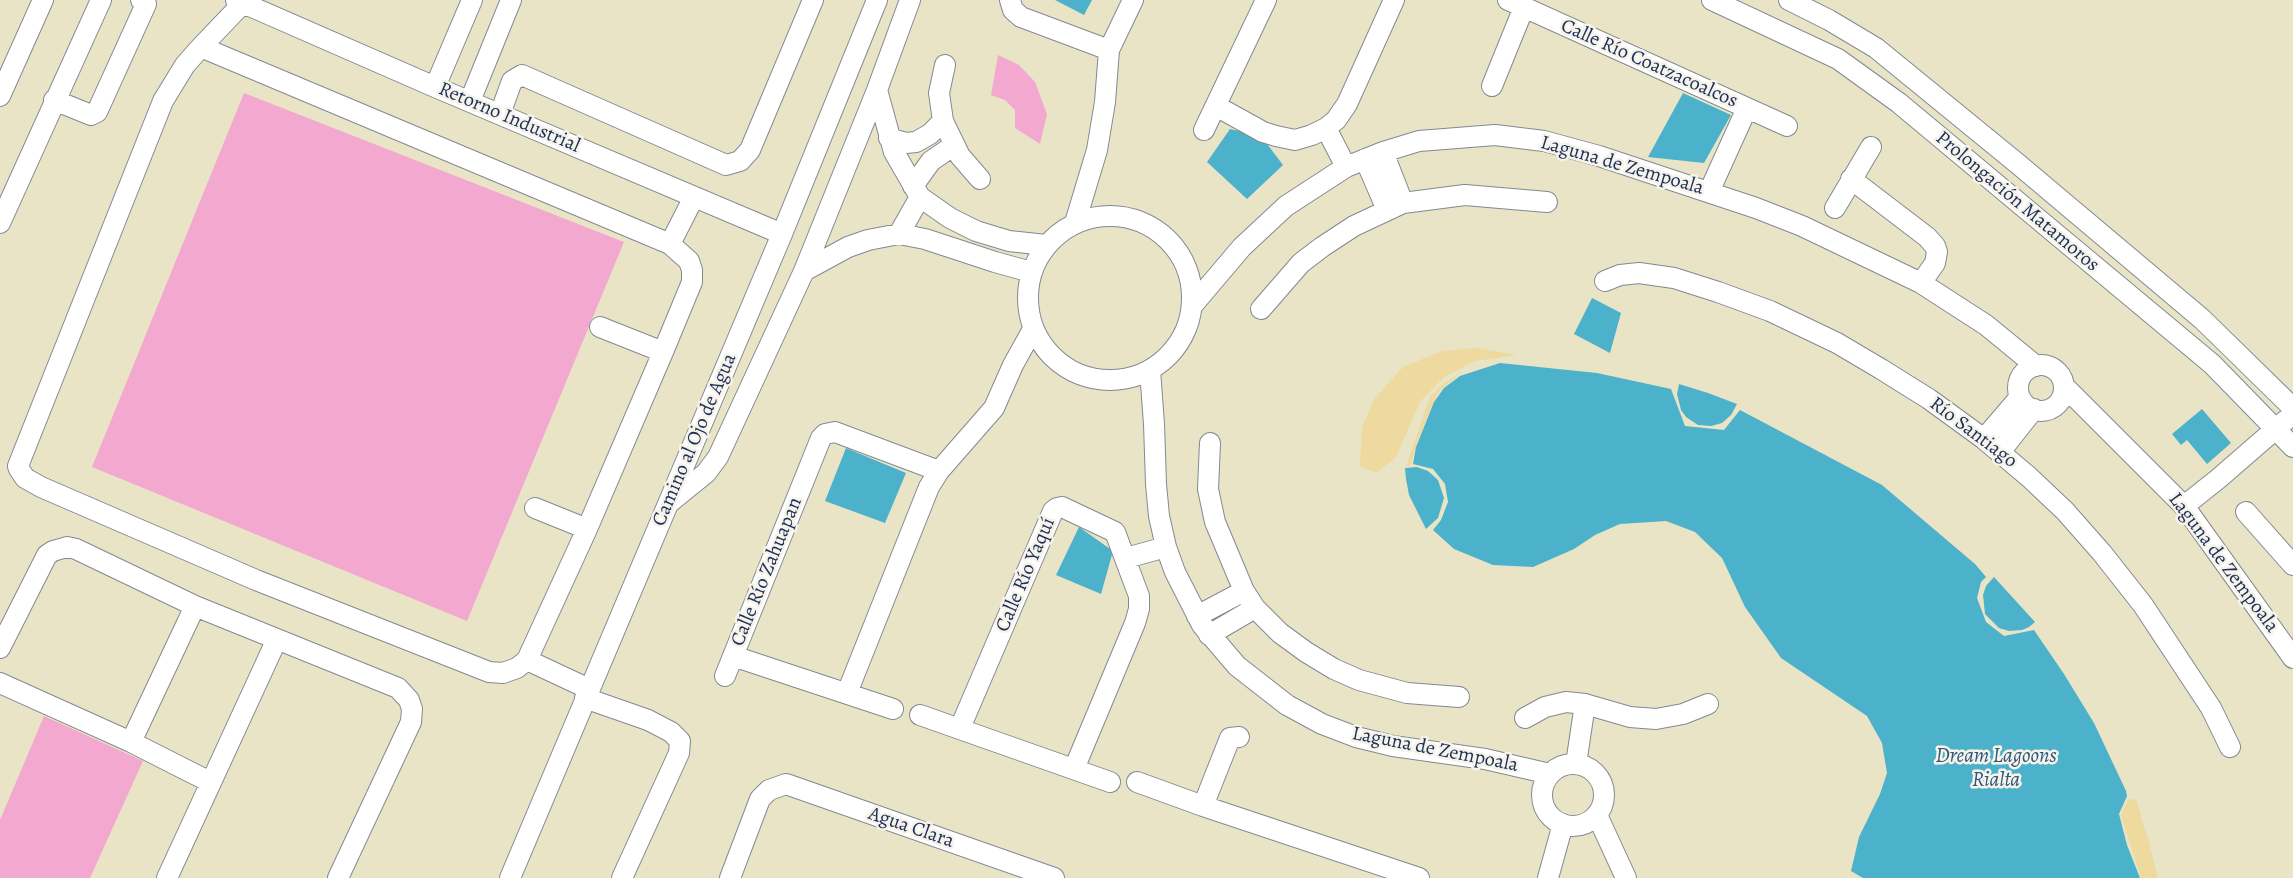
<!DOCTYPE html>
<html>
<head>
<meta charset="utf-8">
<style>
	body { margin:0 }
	canvas { display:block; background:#e9e4c5 }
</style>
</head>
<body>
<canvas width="2293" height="878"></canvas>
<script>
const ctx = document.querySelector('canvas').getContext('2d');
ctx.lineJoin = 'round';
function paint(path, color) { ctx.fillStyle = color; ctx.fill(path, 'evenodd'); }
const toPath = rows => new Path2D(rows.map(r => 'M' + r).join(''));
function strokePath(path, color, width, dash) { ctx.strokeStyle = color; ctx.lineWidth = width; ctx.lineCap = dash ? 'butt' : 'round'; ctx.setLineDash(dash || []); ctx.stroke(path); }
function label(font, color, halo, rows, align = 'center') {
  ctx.font = font + ' Alegreya,serif'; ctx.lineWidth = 5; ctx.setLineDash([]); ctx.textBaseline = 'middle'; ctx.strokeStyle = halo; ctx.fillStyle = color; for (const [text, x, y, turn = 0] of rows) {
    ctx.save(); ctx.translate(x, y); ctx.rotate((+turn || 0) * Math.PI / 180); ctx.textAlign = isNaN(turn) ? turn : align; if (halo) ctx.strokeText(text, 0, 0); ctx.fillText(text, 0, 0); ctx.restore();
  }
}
const sand = toPath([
	[1476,348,1517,355,1475,361,1444,377,1420,402,1396,457,1376,473,1360,466,1362,427,1374,399,1403,367,1442,351],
	[1463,371,1440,390,1435,398,1417,442,1411,465,1406,466,1430,397,1440,386],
	[2136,799,2149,843,2158,878,2141,878,2121,815,2128,800]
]);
const water = toPath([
	[1055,0,1092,0,1084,15],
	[1683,93,1731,115,1704,163,1648,157],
	[1230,129,1261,136,1283,165,1247,199,1207,162],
	[1592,298,1621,313,1610,353,1574,334],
	[1500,363,1597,373,1671,389,1685,426,1724,430,1740,410,1882,485,1975,564,1986,577,1981,582,1977,598,1986,622,2004,636,2034,630,2064,674,2094,723,2126,791,2127,796,2119,814,2127,845,2140,878,1863,878,1851,871,1859,837,1880,794,1887,773,1882,743,1867,716,1781,658,1745,607,1722,558,1695,532,1666,521,1620,524,1595,535,1574,549,1533,567,1493,565,1454,549,1433,530,1441,520,1448,502,1445,484,1433,469,1413,464,1416,447,1434,402,1444,388,1460,376],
	[1679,384,1708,393,1737,404,1731,415,1722,423,1711,426,1698,425,1686,417,1681,410,1677,394],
	[2202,409,2231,443,2207,464,2187,440,2181,445,2172,434],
	[846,448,906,473,885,523,825,501],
	[1417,467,1428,471,1438,480,1444,498,1438,518,1426,529,1409,495,1406,479,1405,468],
	[1079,527,1113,551,1101,594,1056,575],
	[1994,577,2035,622,2029,627,2022,630,2009,631,1999,628,1985,614,1983,595,1986,586]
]);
const building = toPath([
	[998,55,1019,65,1035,82,1047,114,1040,144,1015,128,1015,110,1005,100,991,95],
	[244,93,624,242,467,621,92,467],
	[44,716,143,761,90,878,0,878,0,820]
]);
const minor = toPath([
	[236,0,435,87,782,234],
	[1010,0,1013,10,1021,17,1109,50],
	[1508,0,1787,126],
	[1712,0,1838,59,1899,103,2212,364,2293,447],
	[1789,0,1829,20,1876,48,2018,164,2202,319,2293,408],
	[201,47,670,244,689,261,692,270,692,282,663,352,587,529,527,660,517,668,503,673,489,672,256,580,41,487,25,478,19,469,18,466,163,101,185,65,201,47,243,3],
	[945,65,939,93,943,121,960,156,980,179],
	[1492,86,1524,7],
	[435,87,472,0],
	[877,90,894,152,920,197,950,218,976,231,1009,241,1046,245],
	[0,96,43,0],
	[54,100,91,115,97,112,146,4,141,0],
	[470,101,511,0],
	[1216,106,1263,132,1276,136,1295,140,1312,135,1326,128,1336,120,1347,104,1394,0],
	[500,114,512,81,522,75,726,165,740,161,750,150,813,0],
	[1326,128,1346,167],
	[1204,130,1266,0],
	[889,138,906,143,916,142,930,134,943,121],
	[1383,152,1403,203],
	[1365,159,1387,210],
	[1851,179,1927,237,1935,246,1937,252,1935,263,1921,283],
	[913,186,931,161,953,146],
	[1709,192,1747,108],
	[1835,208,1871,147],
	'1028 298a82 82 0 1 1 164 0a82 82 0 1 1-164 0Z',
	[0,223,101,0],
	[1075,223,1097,150,1105,102,1109,50,1133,0],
	[899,234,920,197],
	[670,244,694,197],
	[804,271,848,247,868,240,899,234,925,239,995,262,1031,272],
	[1605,281,1620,275,1639,273,1674,278,1718,292,1770,311,1837,343,1881,369,1929,399,1984,439,2029,477,2065,511,2102,553,2143,605,2211,708,2230,747],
	[1192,306,1242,247,1286,206,1346,167,1383,152,1419,141,1495,135,1544,141,1599,156,1756,208,1802,226,1921,283,1986,325,2036,366],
	[1261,309,1301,263,1322,247,1354,226,1403,203,1465,195,1547,202],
	[600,327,663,352],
	'2018 388a23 23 0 1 1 46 0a23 23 0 1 1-46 0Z',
	[1150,370,1154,424,1156,484,1159,516,1166,547,1175,572,1202,625,1237,666,1287,705,1322,724,1356,737,1393,746,1485,759,1550,774],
	[2064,386,2184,506,2293,658],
	[1984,439,2020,397],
	[1210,443,1208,489,1215,522,1244,591,1255,608,1280,633,1306,652,1334,669,1359,680,1407,693,1459,697],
	[2000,452,2034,409],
	[669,503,706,473,718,457,804,271,877,90,910,0],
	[2184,506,2218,479,2286,420],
	[535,508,587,529],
	[2246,512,2293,565],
	[1126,558,1166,547],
	[1197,616,1244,591],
	[1209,635,1255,608],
	[0,648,47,555,53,551,67,547,76,549,195,606,398,688,409,700,412,709,411,722,338,878],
	[733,656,893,709],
	[527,660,589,689],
	[725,676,821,438,825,434,835,432,939,471],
	[0,683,131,742,210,782],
	[847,693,929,487,939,471,994,408,1013,365,1033,329],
	[585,698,648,720,671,732,680,741,679,753,622,878],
	[920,715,1110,782],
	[1525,718,1545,707,1566,702,1585,704,1630,717,1656,719,1683,714,1708,704],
	[960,728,1053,511,1057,508,1062,507,1115,532,1139,596,1139,609,1135,623,1074,769],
	[131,742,195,606],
	[1576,764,1585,704],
	'1542 795a31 31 0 1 1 62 0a31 31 0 1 1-62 0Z',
	[1137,782,1203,806,1419,878],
	[1203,806,1230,738,1239,737],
	[1597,815,1626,878],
	[167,878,277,639],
	[510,878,782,234,877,0],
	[730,878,760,799,769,790,786,784,1054,878],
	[1548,878,1563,824]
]);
const streetNames = [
	["Calle Río Coatzacoalcos",1649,64,24],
	["Retorno Industrial",509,118,23],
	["Laguna de Zempoala",1622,166,16],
	["Prolongación Matamoros",2017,202,40],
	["Río Santiago",1973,433,37],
	["Camino al Ojo de Agua",695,440,-67],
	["Laguna de Zempoala",2223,563,53],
	["Calle Río Zahuapan",767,572,-68],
	["Calle Río Yaquí",1026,575,-67],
	["Laguna de Zempoala",1435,750,11],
	["Agua Clara",911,828,19]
];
const waterNames = [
	["Dream Lagoons",1996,757],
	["Rialta",1996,781]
];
paint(sand, '#eeda9e');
paint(water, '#4cb1cb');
paint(building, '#f3a8d0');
strokePath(minor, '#828a92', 22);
strokePath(minor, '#fff', 20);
label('20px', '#1b2f5e', '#f7f3e8', streetNames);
label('italic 21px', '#2a567f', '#f7f3e8', waterNames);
</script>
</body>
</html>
